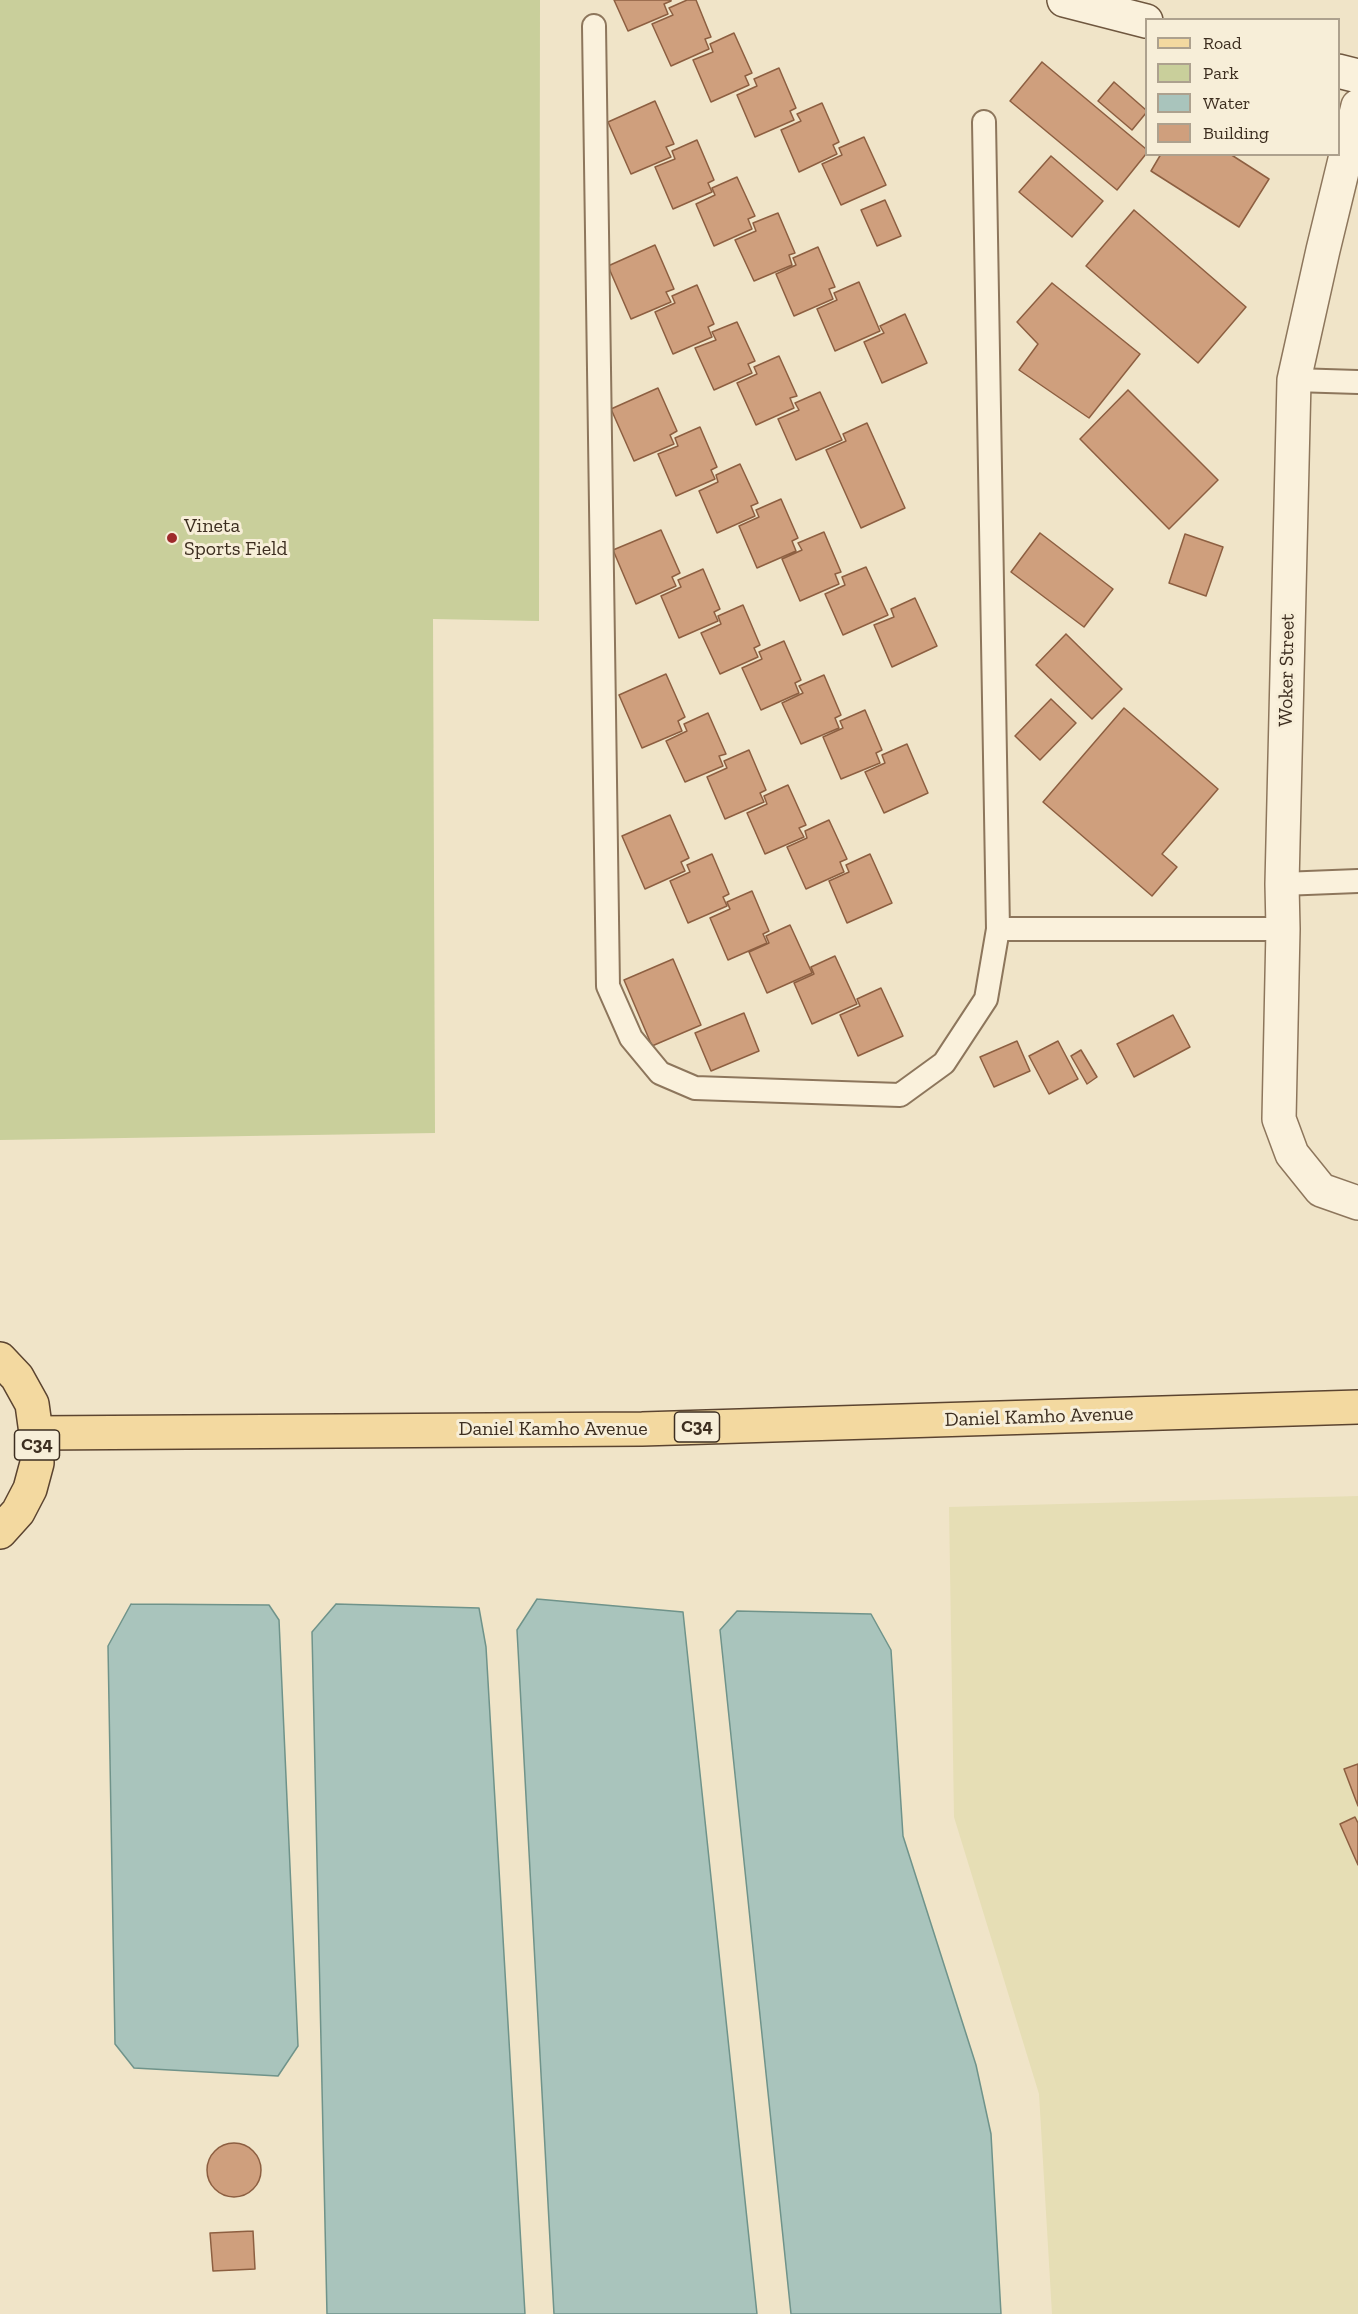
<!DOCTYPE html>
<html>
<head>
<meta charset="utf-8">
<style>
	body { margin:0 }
	#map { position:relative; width:1358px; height:2314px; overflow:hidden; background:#f0e4c8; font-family:"Zilla Slab",serif }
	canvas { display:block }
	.legend { position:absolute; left:1145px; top:18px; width:195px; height:138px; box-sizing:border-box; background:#f7eed8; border:2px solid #ada18e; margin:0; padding:8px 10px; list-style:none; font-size:18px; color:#3d2e20 }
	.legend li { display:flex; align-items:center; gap:12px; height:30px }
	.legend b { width:30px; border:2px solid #ada18e }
</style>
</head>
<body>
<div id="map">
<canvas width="1358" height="2314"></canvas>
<ul class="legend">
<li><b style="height:8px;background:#f3d9a0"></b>Road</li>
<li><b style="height:16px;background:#c9cf9b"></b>Park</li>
<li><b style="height:16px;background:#a9c4bc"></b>Water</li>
<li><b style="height:16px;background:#cf9f7d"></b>Building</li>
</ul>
</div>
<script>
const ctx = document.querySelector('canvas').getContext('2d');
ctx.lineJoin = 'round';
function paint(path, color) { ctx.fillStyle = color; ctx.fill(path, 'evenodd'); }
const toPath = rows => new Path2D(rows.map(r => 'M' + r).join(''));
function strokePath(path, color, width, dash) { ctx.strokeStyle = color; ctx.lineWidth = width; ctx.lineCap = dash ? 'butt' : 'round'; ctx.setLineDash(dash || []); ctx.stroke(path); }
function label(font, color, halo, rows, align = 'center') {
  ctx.font = font + ' "Zilla Slab",serif'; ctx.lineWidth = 6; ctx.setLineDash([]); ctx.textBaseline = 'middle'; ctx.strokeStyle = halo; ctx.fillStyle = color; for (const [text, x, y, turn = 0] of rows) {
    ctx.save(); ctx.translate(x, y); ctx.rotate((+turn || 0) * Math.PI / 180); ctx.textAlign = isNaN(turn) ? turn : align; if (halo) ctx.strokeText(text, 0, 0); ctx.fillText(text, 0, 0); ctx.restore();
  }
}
const farmland = toPath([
	[1358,1496,1358,2314,1052,2314,1039,2094,954,1817,949,1507]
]);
const green = toPath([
	[0,0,540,0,539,621,433,619,435,1133,0,1140]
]);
const water = toPath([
	[537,1599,683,1612,757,2314,554,2314,517,1630,537,1599],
	[131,1604,269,1605,279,1620,298,2046,278,2076,134,2068,115,2044,108,1646,131,1604],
	[336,1604,479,1608,486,1647,525,2314,327,2314,312,1632,336,1604],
	[737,1611,871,1614,891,1650,903,1836,976,2065,991,2134,1001,2314,791,2314,720,1630,737,1611]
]);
const building = toPath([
	[614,0,671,0,671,1,664,4,668,14,628,31,614,0],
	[687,0,696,0,711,37,705,39,709,49,671,66,652,24,673,15,669,8,687,0],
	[734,33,752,73,745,76,749,85,711,102,693,60,713,52,710,44,734,33],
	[1042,62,1146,149,1146,154,1117,190,1010,101,1042,62],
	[779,68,796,108,790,111,794,120,755,137,737,95,757,86,754,79,779,68],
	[1114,82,1146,110,1146,113,1132,130,1098,101,1114,82],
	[655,101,674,144,666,147,671,157,631,174,608,122,655,101],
	[822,103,839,142,833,145,837,154,799,172,781,130,801,121,797,114,822,103],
	[864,137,886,185,841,205,822,164,842,155,839,148,864,137],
	[697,140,714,180,708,183,712,192,673,209,655,167,675,159,672,151,697,140],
	[1161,154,1230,154,1269,179,1239,227,1151,171,1161,154],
	[1051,156,1103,201,1072,237,1019,192,1051,156],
	[737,177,755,216,748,219,752,229,714,246,696,204,715,195,712,188,737,177],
	[885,200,901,236,877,246,861,210,885,200],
	[1134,210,1246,307,1198,363,1086,266,1134,210],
	[778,213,795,253,789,255,792,265,754,281,735,240,756,231,753,223,778,213],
	[655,245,674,289,666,292,671,302,631,319,608,266,655,245],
	[818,247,835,287,829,289,833,299,794,316,776,274,796,265,793,258,818,247],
	[859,282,880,331,835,351,817,309,837,300,834,293,859,282],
	[1052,283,1140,354,1089,418,1019,370,1038,344,1017,322,1052,283],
	[697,285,714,324,708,327,712,337,673,354,655,312,675,303,672,296,697,285],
	[905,314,927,363,882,383,864,342,884,333,880,326,905,314],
	[737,322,755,361,748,364,752,373,714,390,695,348,716,340,712,332,737,322],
	[779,356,797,396,790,398,794,408,756,425,737,383,757,374,754,367,779,356],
	[658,388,677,431,670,435,674,444,634,461,611,409,658,388],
	[1128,390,1218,480,1169,529,1080,439,1128,390],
	[820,392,842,440,796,460,778,419,799,410,795,403,820,392],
	[867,423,905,508,861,528,826,450,846,441,843,434,867,423],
	[700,427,717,467,711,470,715,479,676,496,658,454,678,446,675,438,700,427],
	[740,464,758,503,751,506,755,516,717,533,699,491,718,482,716,475,740,464],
	[781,499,798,538,792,541,796,551,757,568,739,526,759,517,756,510,781,499],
	[661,530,680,573,672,577,676,586,636,604,613,550,661,530],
	[824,532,841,572,835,574,839,584,800,601,782,559,802,550,798,543,824,532],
	[1040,533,1113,589,1084,627,1011,572,1040,533],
	[1185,534,1223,547,1206,596,1169,583,1185,534],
	[866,567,888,615,843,635,825,594,845,585,842,577,866,567],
	[703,569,720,609,714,612,718,621,679,638,661,596,681,587,678,580,703,569],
	[915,598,937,646,892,667,874,625,894,617,891,609,915,598],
	[743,605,760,645,754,648,758,657,720,674,701,633,721,624,718,616,743,605],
	[1066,634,1122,689,1092,719,1036,665,1066,634],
	[784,641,801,680,795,683,799,693,761,710,742,668,762,659,759,652,784,641],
	[666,674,685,717,678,721,682,731,642,748,619,695,666,674],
	[824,675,841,715,835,718,839,728,801,744,782,703,803,693,799,686,824,675],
	[1051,699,1076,723,1040,760,1015,736,1051,699],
	[1124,708,1218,789,1162,854,1177,867,1152,896,1043,802,1124,708],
	[865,710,882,750,876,753,880,763,841,779,823,737,843,728,840,721,865,710],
	[708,713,726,754,719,756,723,766,685,782,666,741,687,731,684,724,708,713],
	[907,744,928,793,884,813,865,772,885,763,882,755,907,744],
	[749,750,766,790,760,793,764,802,725,819,707,777,727,768,724,761,749,750],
	[788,785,806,825,799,828,804,837,765,854,747,813,767,804,764,796,788,785],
	[670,815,689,858,681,862,685,871,645,889,622,836,670,815],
	[829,820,847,859,840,862,844,872,806,889,787,847,807,838,805,831,829,820],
	[712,854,729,894,723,897,727,906,688,923,670,881,690,872,687,865,712,854],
	[870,854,892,903,847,923,829,881,849,872,846,865,870,854],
	[752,891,769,931,763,934,767,943,728,960,710,918,730,909,727,902,752,891],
	[790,925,812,973,767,993,749,952,769,943,766,936,790,925],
	[835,956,857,1004,812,1024,794,983,814,974,811,967,835,956],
	[673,959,701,1025,652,1046,624,980,673,959],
	[881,988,903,1036,858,1056,840,1015,860,1006,857,999,881,988],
	[744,1013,759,1051,711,1071,695,1033,744,1013],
	[1173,1015,1190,1047,1134,1077,1117,1044,1173,1015],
	[1017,1041,1030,1071,994,1087,980,1057,1017,1041],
	[1058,1041,1078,1079,1049,1094,1029,1056,1058,1041],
	[1081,1050,1097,1077,1087,1084,1071,1056,1081,1050],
	[1358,1764,1358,1806,1344,1769,1358,1764],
	[1355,1817,1358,1823,1358,1865,1340,1824,1355,1817],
	'207 2170a27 27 0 1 1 54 0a27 27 0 1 1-54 0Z',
	[253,2231,255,2269,213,2271,210,2233,253,2231]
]);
const lane = toPath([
	[594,26,608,986,631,1038,660,1073,695,1088,900,1095,944,1063,986,999,998,929,984,122],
	[1294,380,1358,382],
	[1282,884,1358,881],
	[998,929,1283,929]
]);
const street = toPath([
	[1358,106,1323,250,1294,380,1282,884,1283,929,1279,1119,1292,1154,1321,1190,1358,1203]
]);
const secondary = toPath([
	[1064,0,1146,21],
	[1338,71,1358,76]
]);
const primary = toPath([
	[0,1359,17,1377,32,1404,36,1433,37,1463,30,1489,18,1512,0,1532],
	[36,1433,642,1429,1358,1407]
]);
const markers = [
	[172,538,6,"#9e2a2b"]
];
const shields = [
	[697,1427,45],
	[37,1445,45]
];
const shieldNames = [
	["C34",697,1427],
	["C34",37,1445]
];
const poiNames = [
	["Vineta",184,526],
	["Sports Field",184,549]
];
const streetNames = [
	["Woker Street",1287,670,-89],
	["Daniel Kamho Avenue",1039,1417,-2],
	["Daniel Kamho Avenue",553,1429]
];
paint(farmland, '#e6deb5');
paint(green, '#c9cf9b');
paint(water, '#a9c4bc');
strokePath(water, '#6f938a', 1.5);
paint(building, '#cf9f7d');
strokePath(building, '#8d5f41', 1.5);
strokePath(lane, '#8d765c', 26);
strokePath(street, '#8d765c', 36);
strokePath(secondary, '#6f573f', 36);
strokePath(primary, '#5b4430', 36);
strokePath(lane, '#faf1dc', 22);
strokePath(street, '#faf1dc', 33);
strokePath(secondary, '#faf1dc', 33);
strokePath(primary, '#f3d9a0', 33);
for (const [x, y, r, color] of markers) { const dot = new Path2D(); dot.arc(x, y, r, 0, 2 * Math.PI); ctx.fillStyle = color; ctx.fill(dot); strokePath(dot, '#f7eed8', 2); }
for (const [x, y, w] of shields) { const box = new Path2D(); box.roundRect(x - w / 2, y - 15, w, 30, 4.5); ctx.fillStyle = '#f7eed8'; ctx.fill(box); strokePath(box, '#3d2e20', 1.5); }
label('bold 18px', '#3d2e20', null, shieldNames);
label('20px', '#3d2e20', '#f7eed8', poiNames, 'left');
label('20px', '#3d2e20', '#f7eed8', streetNames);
</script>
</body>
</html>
